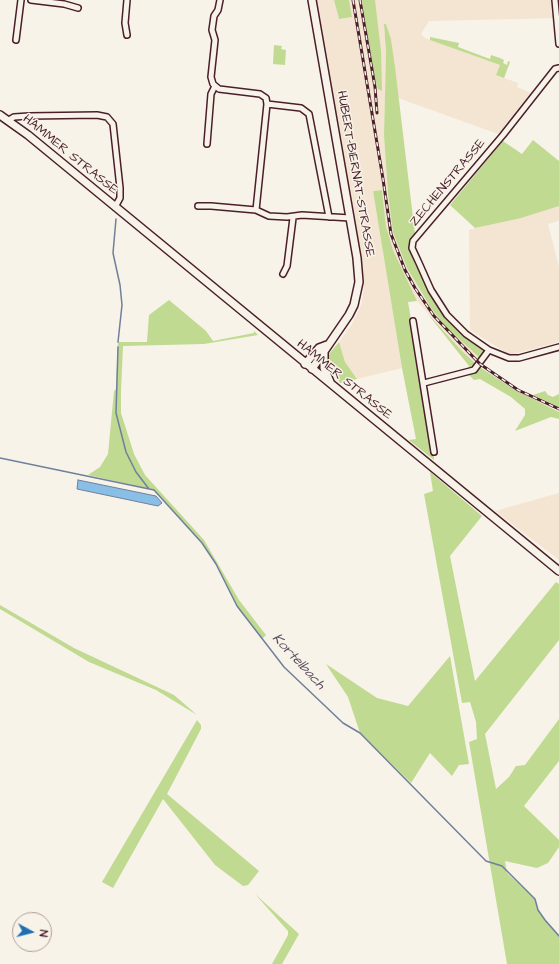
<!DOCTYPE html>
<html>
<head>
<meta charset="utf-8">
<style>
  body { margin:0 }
  #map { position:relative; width:559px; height:964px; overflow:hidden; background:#f7f3e8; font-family:"Architects Daughter",sans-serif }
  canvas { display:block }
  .north { position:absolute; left:12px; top:912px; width:40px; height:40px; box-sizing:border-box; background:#f7f3e8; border:1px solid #b29e9c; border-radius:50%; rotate:97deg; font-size:11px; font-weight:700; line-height:16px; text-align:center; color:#4a1f2b }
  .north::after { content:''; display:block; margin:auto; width:14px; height:18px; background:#1f6fb2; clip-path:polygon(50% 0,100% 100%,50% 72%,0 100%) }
</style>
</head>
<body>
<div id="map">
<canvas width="559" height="964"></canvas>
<div class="north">N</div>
</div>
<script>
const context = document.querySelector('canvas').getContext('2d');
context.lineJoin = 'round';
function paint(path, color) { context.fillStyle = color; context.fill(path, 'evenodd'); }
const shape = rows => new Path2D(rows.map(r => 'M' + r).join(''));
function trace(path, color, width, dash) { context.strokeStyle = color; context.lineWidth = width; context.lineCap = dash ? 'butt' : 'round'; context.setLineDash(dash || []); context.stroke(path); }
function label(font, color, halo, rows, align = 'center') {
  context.font = font + ' "Architects Daughter",sans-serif'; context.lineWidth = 3; context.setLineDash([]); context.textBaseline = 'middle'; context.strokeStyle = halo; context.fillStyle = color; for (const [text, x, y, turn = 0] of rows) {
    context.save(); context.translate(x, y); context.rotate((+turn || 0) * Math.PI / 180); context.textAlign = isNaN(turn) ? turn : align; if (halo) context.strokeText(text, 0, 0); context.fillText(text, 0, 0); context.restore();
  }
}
const built = shape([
  [315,0,334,0,339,19,352,17,349,0,555,0,557,18,429,21,421,34,425,38,500,65,496,75,518,83,517,87,531,93,501,135,398,98,391,39,386,24,384,24,386,52,384,135,388,194,393,232,407,268,421,293,446,327,481,359,476,364,463,352,417,301,393,250,386,226,382,190,373,191,402,368,357,379,345,362,339,342,352,324,362,303,364,285,362,267],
  [559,205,559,221,548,224,559,267,559,342,510,355,470,330,469,230],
  [559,493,559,560,495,511]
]);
const green = shape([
  [334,0,349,0,352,17,339,19],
  [362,0,375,0,381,51,382,91,378,89,374,76],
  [384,24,386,24,391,39,395,67,415,234,412,248,431,290,447,315,489,350,482,360,446,327,431,308,407,268,393,232,388,194,384,135,386,52],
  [430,37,459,43,458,47,490,59,491,55,500,58,504,60,503,63,507,65,508,61,510,62,504,78,496,75,500,65,430,40],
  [274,45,282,46,281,49,286,50,285,65,273,64],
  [533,140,559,161,559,206,521,218,475,228,450,205,503,141,522,154],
  [382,190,386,226,393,250,417,301,408,302,434,452,434,460,410,441,409,440,416,439,402,368,373,191],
  [169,300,206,331,213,341,254,333,254,331,258,335,204,344,123,346,121,390,121,413,134,454,145,475,204,540,239,600,266,635,262,639,237,606,216,564,202,543,154,490,88,475,100,467,108,454,114,391,116,389,118,342,147,342,149,315],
  [427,313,463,352,478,366,515,390,559,412,559,419,551,417,515,431,525,415,525,409,511,397,480,379,474,380,467,373,469,366],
  [339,342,345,362,357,379,340,383,330,368,328,362,329,354],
  [545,391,548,395,553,397,559,394,559,407,533,395],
  [430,472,482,516,450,556,475,681,556,582,559,584,559,640,485,734,496,789,509,777,516,766,525,765,559,719,559,761,524,806,559,840,559,847,548,863,537,868,505,861,507,873,535,899,538,910,545,920,559,936,559,964,507,964,469,742,477,739,476,722,470,702,462,703,424,494,433,491],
  [0,605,74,648,174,695,197,715,156,690,89,662,0,609],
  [450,656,469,764,459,765,452,776,430,753,411,783,360,733,348,697,326,664,377,698,408,706],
  [197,720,201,725,201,729,167,794,259,871,248,885,243,886,215,865,163,799,113,888,102,882],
  [255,894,299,934,282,964,272,964,288,935,288,931]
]);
const water = shape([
  [78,480,156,496,162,503,158,506,77,489,78,480]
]);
const stream = shape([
  [116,219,113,253,120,285,122,305,118,342],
  [118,347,116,413,126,452,136,472,149,489],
  [0,458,154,490,202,543,216,564,237,606,284,667,343,723,360,733,486,861,502,866,535,899,538,910,545,920,559,936]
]);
const street = shape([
  [31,0,64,4,78,8],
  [220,0,218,10,214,16,212,30,215,40,211,77,213,84,219,89,260,94,266,98,267,104,256,210,269,216,287,217,302,215,350,218],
  [555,0,559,44],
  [127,35,125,23,127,0],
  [16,40,21,0],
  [267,104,301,108,309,114,329,217],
  [9,120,14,117,29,116,97,115,107,117,113,124,120,188,120,198,115,207],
  [207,144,211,94,215,86],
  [198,206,211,206,256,210],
  [283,274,287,266,293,218],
  [413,321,434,452],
  [489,350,509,358,519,358,559,347],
  [424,383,474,370,489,350,466,334,447,315,431,290,419,263,412,248,413,241,503,135,555,69,559,68]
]);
const secondary = shape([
  [0,115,28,135,559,571],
  [324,353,324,368,330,382],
  [305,364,319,348,327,345],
  [312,369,349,315,354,305,359,282,357,258,312,0]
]);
const rail = shape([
  [353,0,383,179,391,234,405,270,415,288,434,316,480,364,518,390,559,409],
  [360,0,375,87,377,113]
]);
const streetNames = [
  ["HAMMER STRASSE",70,155,39],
  ["HUBERT-BIERNAT-STRASSE",355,174,80],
  ["ZECHENSTRASSE",448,183,-50],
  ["HAMMER STRASSE",344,380,39]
];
const waterNames = [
  ["Kortelbach",298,662,47]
];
paint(built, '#f3e5d1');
paint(green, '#c0da91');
paint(water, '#89bfe6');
trace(water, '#707f9b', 1);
trace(stream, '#707f9b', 1.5);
trace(street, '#4a1f2b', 8);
trace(secondary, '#4a1f2b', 10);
trace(street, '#f7f3e8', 5);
trace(secondary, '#f7f3e8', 7);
trace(rail, '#4a1f2b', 3);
trace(rail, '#f7f3e8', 1.5, [4.5]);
label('13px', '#4a1f2b', '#f7f3e8', streetNames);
label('italic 14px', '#5d4f63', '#f7f3e8', waterNames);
</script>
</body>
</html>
